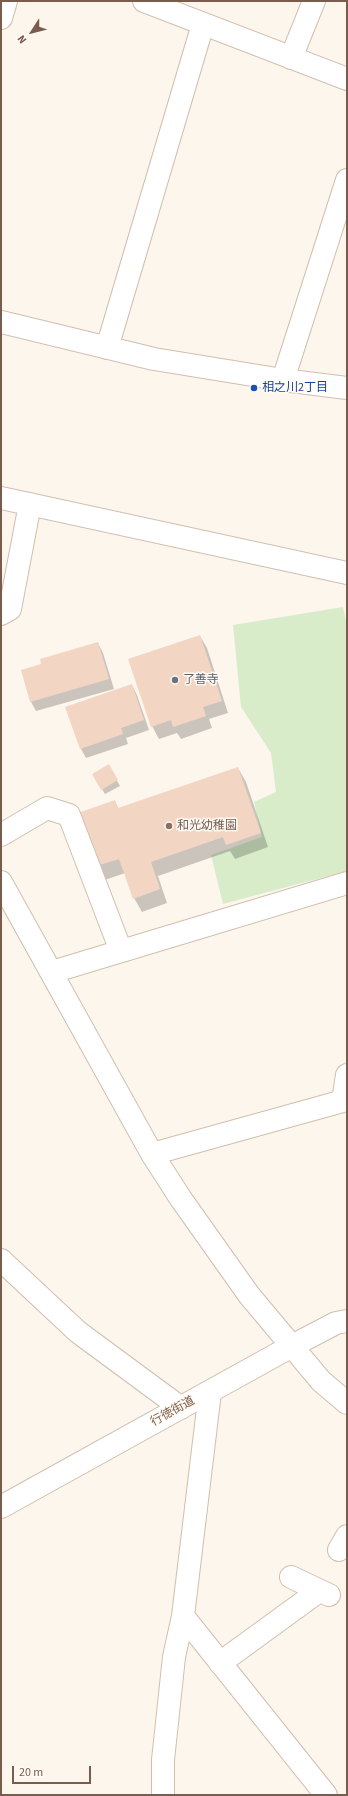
<!DOCTYPE html>
<html>
<head>
<meta charset="utf-8">
<style>
  body { margin:0 }
  #map { position:relative; width:348px; height:1796px; overflow:hidden; background:#fdf6ec; font-family:"Source Sans 3",sans-serif }
  canvas { display:block }
  .frame { position:absolute; inset:0; border:2px solid #7a5c4d; pointer-events:none }
  .north { position:absolute; left:12px; top:12px; width:40px; height:40px; -webkit-text-stroke:3px #fffaf3; paint-order:stroke; rotate:234deg; font-size:11px; font-weight:700; line-height:16px; text-align:center; color:#7a5c4d }
  .north::after { content:''; display:block; margin:auto; width:14px; height:18px; background:#7a5c4d; clip-path:polygon(50% 0,100% 100%,50% 72%,0 100%) }
  .scale { position:absolute; left:12px; top:1766px; width:79px; height:18px; box-sizing:border-box; border:2px solid #7a5c4d; border-top:0; padding-left:5px; font-size:12px; line-height:14px; white-space:nowrap; color:#7a5c4d; -webkit-text-stroke:3px #fffaf3; paint-order:stroke }
</style>
</head>
<body>
<div id="map">
<canvas width="348" height="1796"></canvas>
<div class="frame"></div>
<div class="north">N</div>
<div class="scale">20 m</div>
</div>
<script>
const context = document.querySelector('canvas').getContext('2d');
context.lineJoin = 'round';
function paint(path, color) { context.fillStyle = color; context.fill(path, 'evenodd'); }
const shape = rows => new Path2D(rows.map(r => 'M' + r).join(''));
function trace(path, color, width, dash) { context.strokeStyle = color; context.lineWidth = width; context.lineCap = dash ? 'butt' : 'round'; context.setLineDash(dash || []); context.stroke(path); }
function label(font, color, halo, rows, align = 'center') {
  context.font = font + ' "Source Sans 3","Noto Sans JP",sans-serif'; context.lineWidth = 3; context.setLineDash([]); context.textBaseline = 'middle'; context.strokeStyle = halo; context.fillStyle = color; for (const [text, x, y, turn = 0] of rows) {
    context.save(); context.translate(x, y); context.rotate((+turn || 0) * Math.PI / 180); context.textAlign = isNaN(turn) ? turn : align; if (halo) context.strokeText(text, 0, 0); context.fillText(text, 0, 0); context.restore();
  }
}
const green = shape([
  [343,607,347,625,347,871,223,904,211,855,262,837,254,802,276,792,271,753,241,707,233,625]
]);
const shadow = shape([
  [200,636,207,648,228,713,209,719,212,728,181,739,177,733,159,739,152,726],
  [98,643,103,653,114,689,36,711,31,702,43,665],
  [132,685,137,695,149,730,126,738,128,744,86,758,81,749],
  [109,766,120,786,105,794,93,774],
  [238,768,246,782,268,847,235,859,230,851,158,876,167,903,142,912,134,898,125,873,105,880,97,866,115,802,119,809]
]);
const building = shape([
  [200,635,222,701,203,707,206,716,173,727,171,720,151,727,128,659],
  [98,642,109,679,30,702,21,670,41,664,40,659],
  [132,684,144,720,121,728,123,734,80,749,65,707],
  [109,764,118,780,101,790,92,774],
  [238,767,261,833,226,845,223,837,151,862,160,889,133,899,119,859,96,866,78,813,115,800,118,808]
]);
const minor = shape([
  [144,1,347,79],
  [1,18,6,1],
  [291,58,314,1],
  [1,322,154,359,283,380,347,388],
  [107,348,203,24],
  [283,380,347,180],
  [1,498,347,573],
  [1,614,10,609,30,504],
  [1,835,47,808,69,815,121,951],
  [1,882,152,1154,181,1199,249,1295,321,1381,347,1403],
  [52,972,347,883],
  [152,1154,343,1101,347,1075],
  [1,1260,78,1332,181,1408],
  [1,1507,292,1346,336,1323,347,1321],
  [339,1550,347,1536],
  [291,1577,329,1595],
  [183,1616,326,1795],
  [220,1663,319,1591],
  [163,1795,163,1760,174,1657,183,1616,210,1392]
]);
const markers = [
  [254,388,4,"#1a4fb4"],
  [175,680,4,"#6b7280"],
  [169,826,4,"#8d6e63"]
];
const transitNames = [
  ["相之川2丁目",262,388]
];
const worshipNames = [
  ["了善寺",183,680]
];
const educationNames = [
  ["和光幼稚園",177,826]
];
const streetNames = [
  ["行徳街道",173,1412,-29]
];
paint(green, '#d8ecc9');
paint(shadow, '#0003');
paint(building, '#f3d5c3');
trace(minor, '#d1beb0', 24);
trace(minor, '#fff', 22);
for (const [x, y, r, color] of markers) { const dot = new Path2D(); dot.arc(x, y, r, 0, 2 * Math.PI); context.fillStyle = color; context.fill(dot); trace(dot, '#fffaf3', 1.5); }
label('12px', '#164399', '#fffaf3', transitNames, 'left');
label('12px', '#5b616d', '#fffaf3', worshipNames, 'left');
label('12px', '#785e54', '#fffaf3', educationNames, 'left');
label('12px', '#7a5c4d', '#fffaf3', streetNames);
</script>
</body>
</html>
